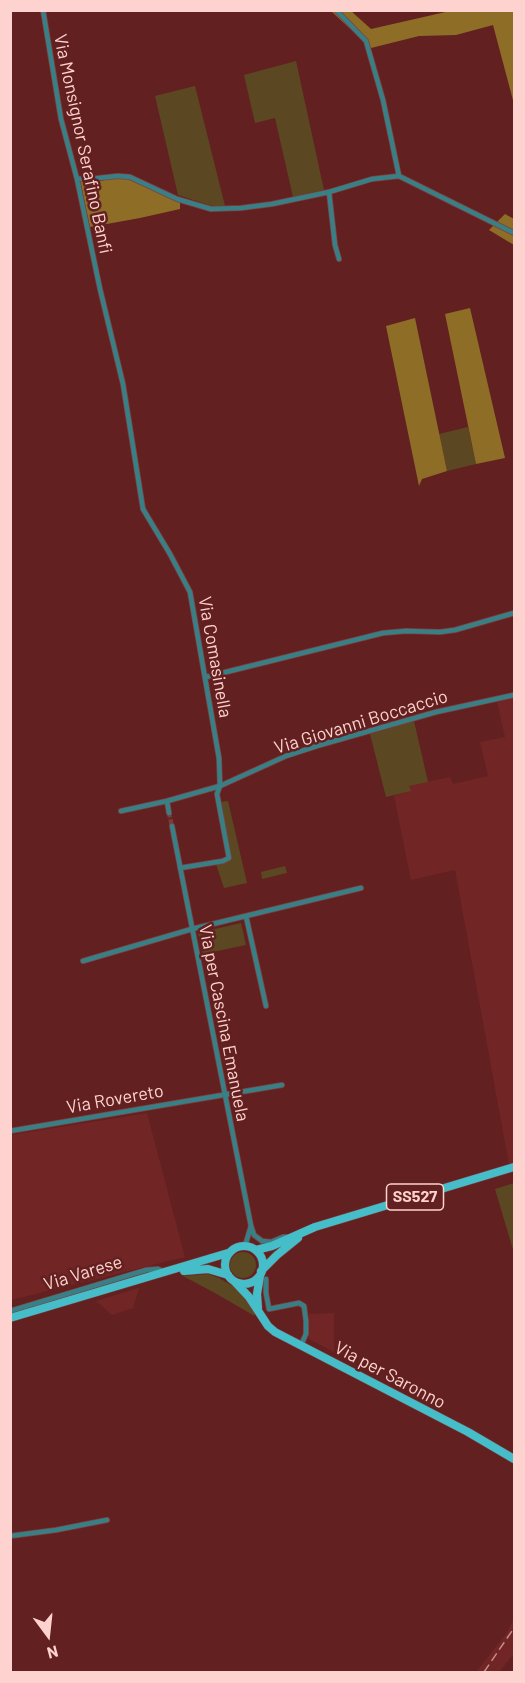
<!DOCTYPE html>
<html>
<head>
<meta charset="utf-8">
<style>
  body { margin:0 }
  #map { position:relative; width:525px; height:1683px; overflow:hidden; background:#632020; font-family:Barlow,sans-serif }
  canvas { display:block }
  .frame { position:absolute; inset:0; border:12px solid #fed3cf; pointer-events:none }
  .north { position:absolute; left:18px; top:1605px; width:60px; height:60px; -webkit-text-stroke:4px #632020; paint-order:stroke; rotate:165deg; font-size:16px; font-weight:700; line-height:24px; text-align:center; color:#fed3cf }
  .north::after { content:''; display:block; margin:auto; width:21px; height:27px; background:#fed3cf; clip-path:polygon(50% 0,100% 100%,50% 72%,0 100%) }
</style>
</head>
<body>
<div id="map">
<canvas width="525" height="1683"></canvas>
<div class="frame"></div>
<div class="north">N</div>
</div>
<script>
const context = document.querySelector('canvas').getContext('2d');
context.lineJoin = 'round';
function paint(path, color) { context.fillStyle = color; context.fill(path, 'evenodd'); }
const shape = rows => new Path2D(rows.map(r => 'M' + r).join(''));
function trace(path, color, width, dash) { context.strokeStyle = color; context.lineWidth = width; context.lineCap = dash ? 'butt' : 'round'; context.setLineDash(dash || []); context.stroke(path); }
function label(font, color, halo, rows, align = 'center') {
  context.font = font + ' Barlow,sans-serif'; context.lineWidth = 5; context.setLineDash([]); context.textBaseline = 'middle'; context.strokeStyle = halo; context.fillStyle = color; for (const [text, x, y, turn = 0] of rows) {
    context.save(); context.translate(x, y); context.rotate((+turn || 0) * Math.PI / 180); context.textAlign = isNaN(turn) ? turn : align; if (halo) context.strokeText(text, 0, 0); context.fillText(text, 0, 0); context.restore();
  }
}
const built = shape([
  [514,698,514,1163,509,1164,455,870,411,880,394,796,410,791,409,786,450,777,453,784,488,776,480,742,505,737,497,702],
  [147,1113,185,1257,11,1300,11,1135],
  [139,1288,133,1308,112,1315,96,1301],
  [334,1313,334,1352,309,1339,309,1314],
  [514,1617,514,1653,513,1655,499,1672,476,1672,507,1633]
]);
const green = shape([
  [296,61,324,190,293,197,275,118,255,123,244,75],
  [195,86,225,206,212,206,178,195,155,96],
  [468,427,476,464,447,471,439,434],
  [414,721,428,782,409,786,411,791,386,797,370,734],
  [228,801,247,883,224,888,216,864,230,861,220,802],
  [285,866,287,873,262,879,261,872],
  [241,923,246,945,203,954,198,933],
  [514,1183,514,1253,495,1189],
  '230 1265a13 13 0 1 1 26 0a13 13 0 1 1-26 0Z',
  [208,1274,219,1278,238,1289,251,1303,255,1315,253,1315,215,1293,183,1276]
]);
const forest = shape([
  [331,11,351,11,371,29,450,11,514,11,514,104,493,25,456,35,419,36,371,48],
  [115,178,128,179,180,202,180,209,140,218,90,227,80,180,99,181],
  [505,214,514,219,514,245,489,230],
  [470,308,505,458,476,464,445,314],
  [415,318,447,471,422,479,419,486,386,326]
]);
const minorTunnel = shape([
  [169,813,172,826]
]);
const minor = shape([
  [43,10,61,119,77,179,100,289,123,384,143,509,170,554,190,592,219,758,220,786,217,794,229,858,223,861,180,868],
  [336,10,366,41,383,100,399,176],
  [399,176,514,233],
  [77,179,99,178,118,176,130,177,177,199,211,209,241,208,272,204,329,192,372,179,399,176],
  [329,192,335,245,339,259],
  [206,677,383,633,406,631,440,632,455,630,514,613],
  [167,801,169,813],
  [121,811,167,801,220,786,286,756,320,745,436,712,514,695],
  [172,826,251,1226,254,1235,262,1241,271,1242,283,1237,287,1237],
  [246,916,266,1006],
  [83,961,192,929,361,888],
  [10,1131,282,1085],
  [245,1246,251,1226],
  [266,1279,266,1293,269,1309,299,1303,304,1306,306,1321,306,1334,301,1345],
  [10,1311,146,1270,158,1269,165,1272],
  [10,1536,56,1530,107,1520]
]);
const primary = shape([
  '225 1265a19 19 0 1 1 38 0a19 19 0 1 1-38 0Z',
  [256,1250,272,1246,315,1227,514,1167],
  [184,1271,208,1269,228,1275],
  [261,1271,277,1255,298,1238],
  [235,1282,249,1297,268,1326,275,1332,468,1432,514,1459],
  [258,1308,257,1294,260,1276],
  [10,1318,228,1253]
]);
const rail = shape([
  [484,1672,514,1628]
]);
const shields = [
  [415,1197,57]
];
const shieldNames = [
  ["SS527",415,1197]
];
const streetNames = [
  ["Via Monsignor Serafino Banfi",83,144,78],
  ["Via Comasinella",215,657,80],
  ["Via Giovanni Boccaccio",361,722,-17],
  ["Via per Cascina Emanuela",224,1023,79],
  ["Via Rovereto",115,1099,-10],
  ["Via Varese",83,1273,-17],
  ["Via per Saronno",390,1375,28]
];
paint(built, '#712625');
paint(green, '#5b4822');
paint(forest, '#8e6e27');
trace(minorTunnel, '#7a3b3a', 4.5, [4.5, 2]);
trace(minor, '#7f4040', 6);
trace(primary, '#7f4040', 9);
trace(minor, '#397f86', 4.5);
trace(primary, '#45bec9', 8);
trace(rail, '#c28e8b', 1.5, [9, 4.5]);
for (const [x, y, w] of shields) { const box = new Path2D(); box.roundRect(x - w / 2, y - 13, w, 26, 4.5); context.fillStyle = '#632020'; context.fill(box); trace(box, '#fed3cf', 1.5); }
label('bold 16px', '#fed3cf', null, shieldNames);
label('18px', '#fed3cf', '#632020', streetNames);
</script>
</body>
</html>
